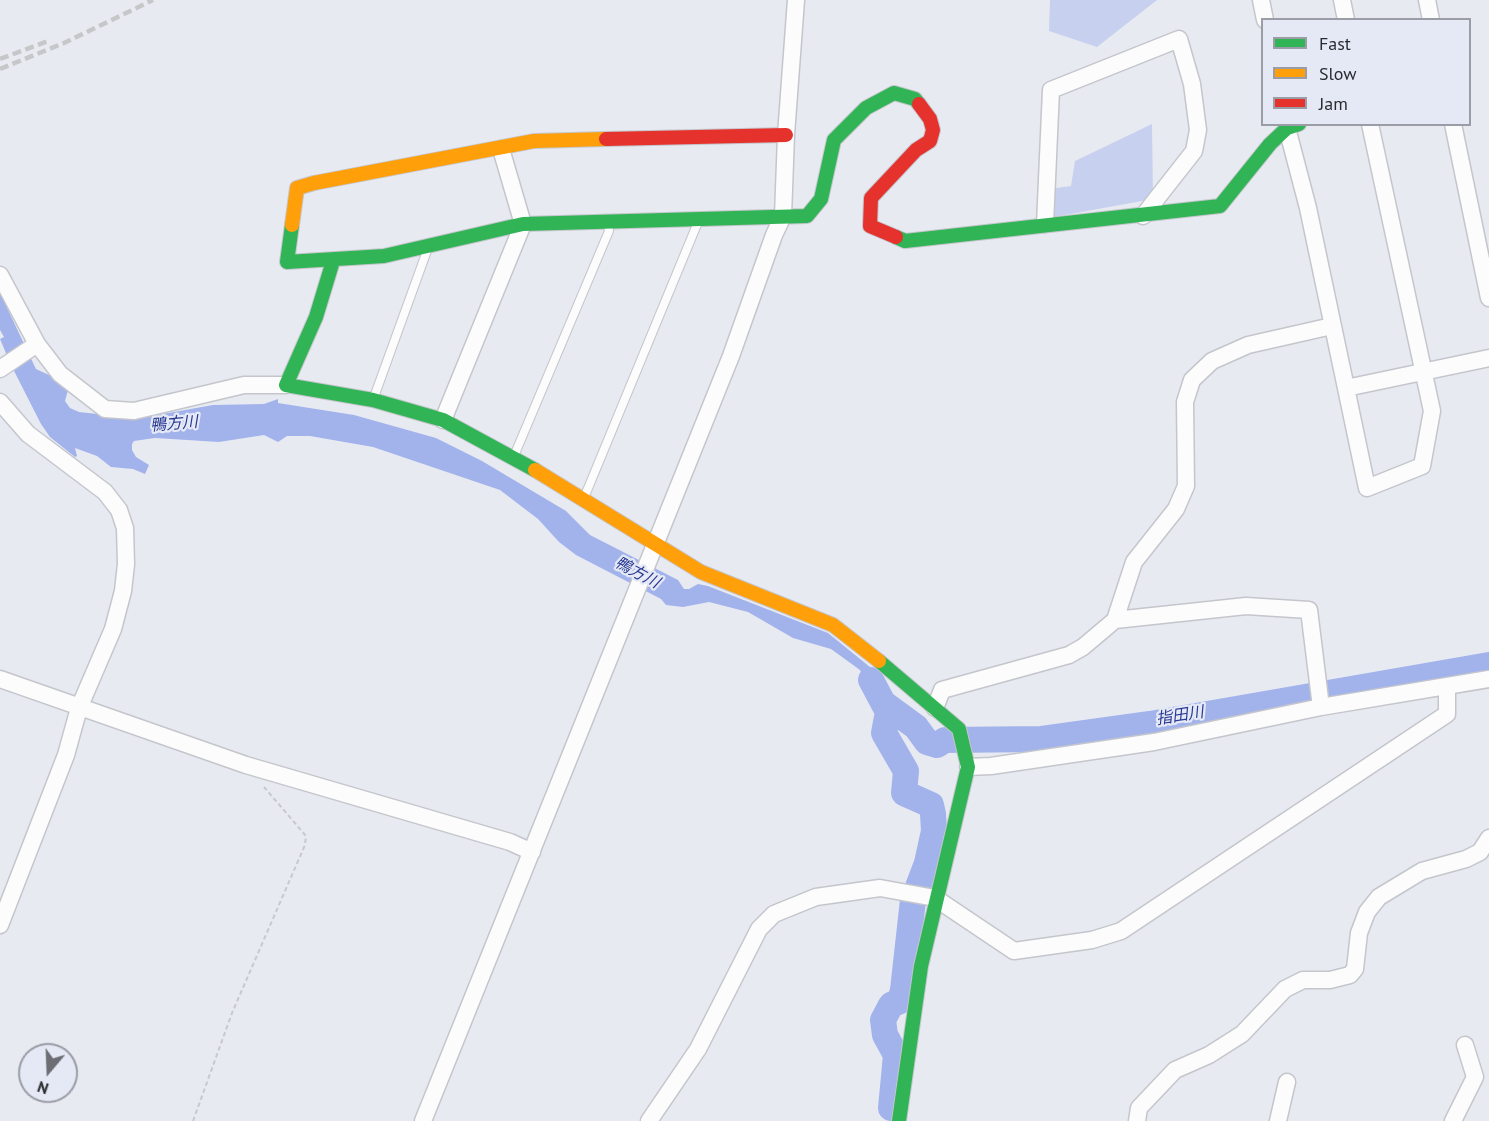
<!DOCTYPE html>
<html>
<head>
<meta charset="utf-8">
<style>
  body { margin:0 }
  #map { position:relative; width:1489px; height:1121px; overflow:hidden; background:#e8eaf1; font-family:"PT Sans",sans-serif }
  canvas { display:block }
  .legend { position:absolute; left:1261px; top:18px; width:210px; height:108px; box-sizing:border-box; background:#e4e9f5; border:2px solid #9a9da6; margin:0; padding:8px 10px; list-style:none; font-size:18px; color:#2a2b30 }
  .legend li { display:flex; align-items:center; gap:12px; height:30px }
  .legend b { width:30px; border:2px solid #9a9da6 }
  .north { position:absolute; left:18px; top:1043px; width:60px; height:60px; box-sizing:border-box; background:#e4e9f5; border:2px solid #9a9da6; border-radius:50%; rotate:199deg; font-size:16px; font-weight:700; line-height:24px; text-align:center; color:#2a2b30 }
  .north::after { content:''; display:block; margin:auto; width:21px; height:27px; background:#6c6e74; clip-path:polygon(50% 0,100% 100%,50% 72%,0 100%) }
</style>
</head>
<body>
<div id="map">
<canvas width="1489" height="1121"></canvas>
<ul class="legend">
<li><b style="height:8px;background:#30b455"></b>Fast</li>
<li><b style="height:8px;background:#ff9f0a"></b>Slow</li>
<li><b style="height:8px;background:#e5322d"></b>Jam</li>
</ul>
<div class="north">N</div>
</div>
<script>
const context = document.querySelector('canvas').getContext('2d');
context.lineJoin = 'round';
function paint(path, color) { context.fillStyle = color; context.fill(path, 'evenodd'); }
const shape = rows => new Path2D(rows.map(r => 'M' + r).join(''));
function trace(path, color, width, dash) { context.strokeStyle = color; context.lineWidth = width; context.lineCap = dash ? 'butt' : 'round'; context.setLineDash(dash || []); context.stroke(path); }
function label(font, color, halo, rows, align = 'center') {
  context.font = font + ' "PT Sans","Noto Sans JP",sans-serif'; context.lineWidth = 4.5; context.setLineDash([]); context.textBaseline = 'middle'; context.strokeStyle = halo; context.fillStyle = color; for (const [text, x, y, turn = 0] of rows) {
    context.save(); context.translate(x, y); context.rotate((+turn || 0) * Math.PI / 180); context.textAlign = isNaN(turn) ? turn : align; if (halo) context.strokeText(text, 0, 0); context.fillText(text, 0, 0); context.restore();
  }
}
const green = shape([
  [1050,0,1157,0,1097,47,1049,31],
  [1152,124,1153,199,1054,217,1049,189,1071,186,1075,161]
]);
const water = shape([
  [0,293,36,369,49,375,68,390,65,401,70,408,79,412,125,417,157,415,213,405,264,404,278,399,278,403,354,415,436,438,482,461,566,511,590,535,678,580,684,589,689,589,698,584,708,586,828,633,870,667,893,706,883,713,878,700,868,688,860,670,831,649,793,638,748,612,709,602,683,607,666,605,661,599,576,555,559,542,538,519,500,490,373,447,310,436,287,436,278,442,264,435,219,442,155,438,134,441,132,444,132,450,136,457,149,465,145,474,133,469,111,467,97,456,75,448,77,456,75,457,50,437,41,424,11,365,0,339,4,337,0,330]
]);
const river = shape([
  [871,680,888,712,884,733,906,771,904,793,931,805,933,814,934,831,927,863,913,900,903,990,900,1001,891,1005,883,1020,885,1035,896,1055,891,1108],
  [886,705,916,727,927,742,937,745,945,740,1042,739,1150,724,1489,665]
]);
const path = shape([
  [193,1121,232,1013,305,845,306,836,264,787]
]);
const lane = shape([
  [373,400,428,248],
  [514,456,609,231,608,224],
  [584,498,698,222]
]);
const street = shape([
  [1261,0,1265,20],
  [1342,0,1346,20],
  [1427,0,1431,20],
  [1453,124,1489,298],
  [1287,128,1308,208,1346,388,1489,358],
  [1045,224,1051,90,1179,39,1192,84,1198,130,1194,151,1143,216],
  [0,275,37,344,60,374,105,409,134,411,244,385,286,385],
  [0,369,37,344],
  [1346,388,1367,488,1422,466,1432,411,1370,124],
  [0,402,28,434,105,492,119,510,125,528,126,564,123,591,113,629,79,708,66,755,0,925],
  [443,420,523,224,501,149],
  [1115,620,1134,562,1176,509,1186,486,1185,402,1192,380,1212,361,1248,345,1332,326],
  [0,679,246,765,510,842,532,852],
  [935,708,942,690,1069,655,1083,647,1115,620,1246,606,1309,610,1321,707],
  [968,767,991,766,1154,742,1321,707,1489,679],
  [423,1121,731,356,774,235,783,216,786,135,796,0],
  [649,1121,698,1049,759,929,774,914,816,897,880,888,935,898,1014,951,1092,940,1121,931,1447,714,1447,686],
  [1137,1121,1139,1108,1175,1070,1209,1055,1242,1034,1285,989,1303,980,1330,980,1350,975,1355,969,1359,933,1367,912,1379,897,1422,871,1466,859,1480,852,1489,838],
  [1278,1121,1287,1082],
  [1453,1121,1475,1077,1465,1045]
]);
const fast = shape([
  [292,225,287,262,384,256,523,224,807,216,821,199,834,140,866,108,894,93,915,99,919,104],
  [896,237,905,241,1220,206,1270,144,1287,128,1299,124],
  [333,261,316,317,286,385,373,400,443,420,535,470],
  [879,661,959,729,968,767,921,966,899,1121]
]);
const slow = shape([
  [292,225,297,188,314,183,534,141,606,139],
  [535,470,701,572,833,625,879,661]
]);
const jam = shape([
  [606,139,786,135],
  [896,237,870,226,871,198,916,150,930,141,933,130,930,119,919,104]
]);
const rail = shape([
  [0,59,48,41],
  [0,69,64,43,153,0]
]);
const waterNames = [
  ["鴨方川",174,424,-5],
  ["鴨方川",637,573,28],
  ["指田川",1180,716,-9]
];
paint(green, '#c7d1ef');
paint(water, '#a2b3ec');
trace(river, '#a2b3ec', 26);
trace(lane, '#c4c6cc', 10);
trace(street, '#c4c6cc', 19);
trace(fast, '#c4c6cc', 16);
trace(slow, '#c4c6cc', 16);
trace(jam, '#c4c6cc', 16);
trace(path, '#c7c9cb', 2, [4.5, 3]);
trace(lane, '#fcfcfd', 8);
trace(street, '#fcfcfd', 16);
trace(fast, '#30b455', 14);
trace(slow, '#ff9f0a', 14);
trace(jam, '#e5322d', 14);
trace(rail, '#c6c7c9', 4.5, [9, 4.5]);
label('italic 16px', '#293993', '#e4e9f5', waterNames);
</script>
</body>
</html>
